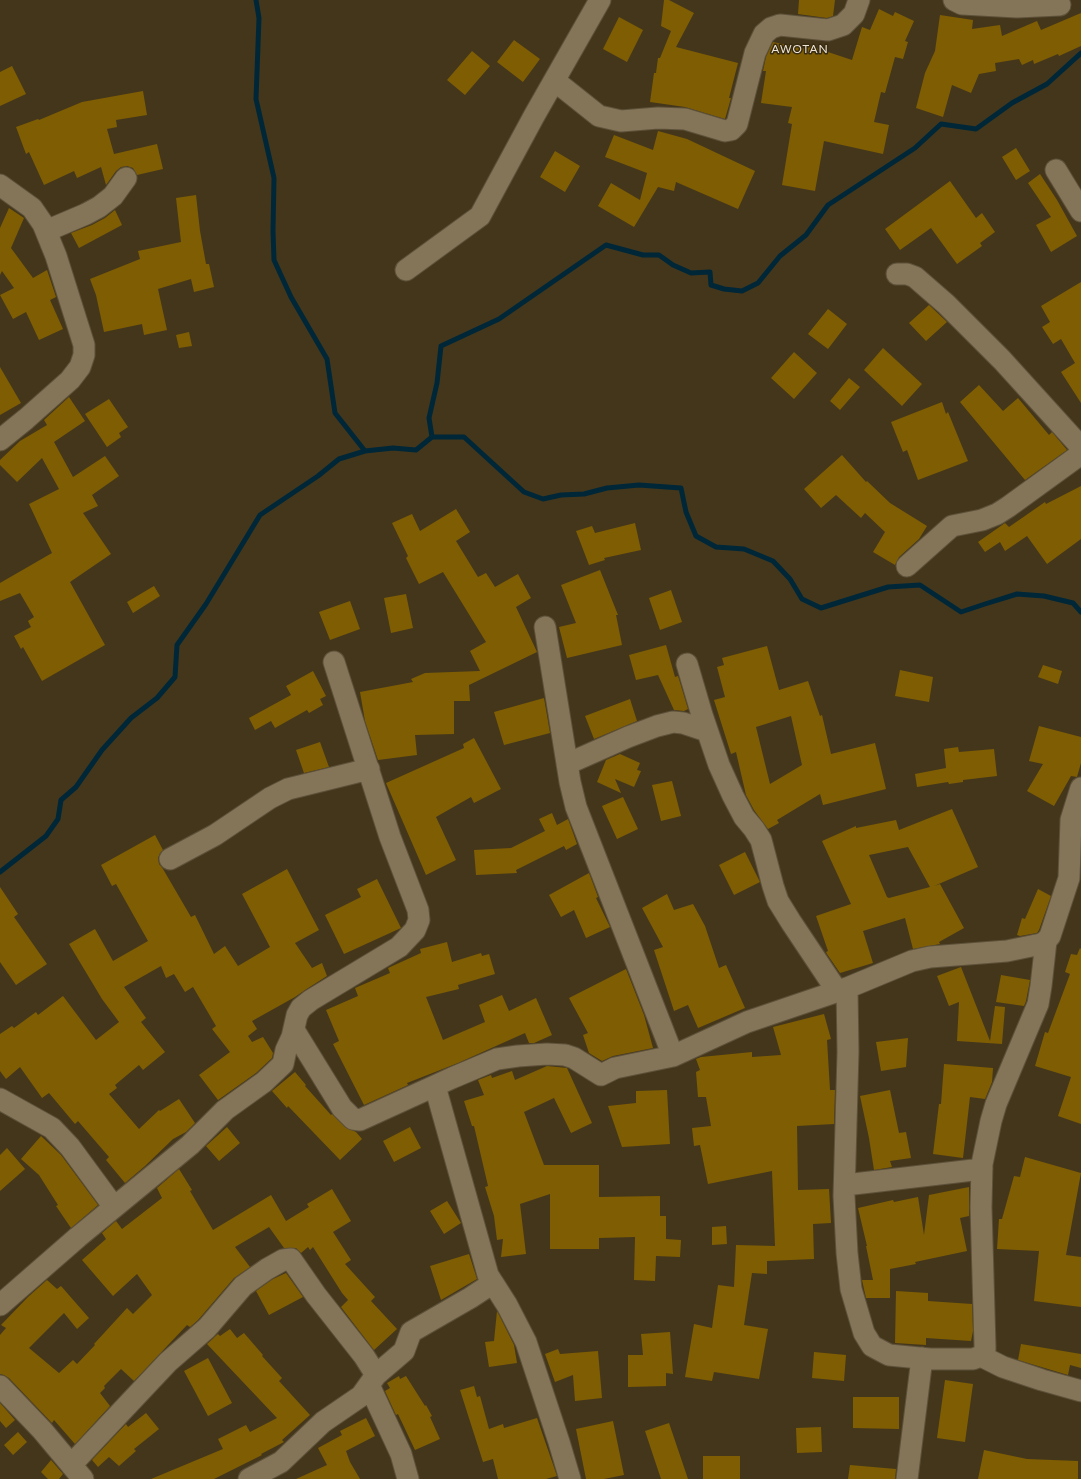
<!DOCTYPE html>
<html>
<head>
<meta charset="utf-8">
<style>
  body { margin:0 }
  canvas { display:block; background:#43361b }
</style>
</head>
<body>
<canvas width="1081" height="1479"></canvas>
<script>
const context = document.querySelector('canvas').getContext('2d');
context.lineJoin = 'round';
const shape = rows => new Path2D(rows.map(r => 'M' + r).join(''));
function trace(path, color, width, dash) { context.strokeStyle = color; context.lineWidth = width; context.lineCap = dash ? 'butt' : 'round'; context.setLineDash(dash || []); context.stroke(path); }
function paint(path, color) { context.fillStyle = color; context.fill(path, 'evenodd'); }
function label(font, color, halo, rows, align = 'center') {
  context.font = font + ' Figtree,sans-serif'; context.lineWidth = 3; context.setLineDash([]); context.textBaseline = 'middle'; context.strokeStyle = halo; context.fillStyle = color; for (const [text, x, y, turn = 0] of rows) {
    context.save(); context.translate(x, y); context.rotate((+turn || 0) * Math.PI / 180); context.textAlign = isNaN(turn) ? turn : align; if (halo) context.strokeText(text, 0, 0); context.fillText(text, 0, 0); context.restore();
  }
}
const stream = shape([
  [256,0,259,18,256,99,274,178,273,231,274,260,291,297,327,359,335,413,365,451],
  [432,437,464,437,524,492,543,499,561,495,584,494,607,488,639,485,681,488,686,512,696,536,716,547,744,549,773,561,790,579,802,599,821,608,888,587,920,585,961,612,985,604,1017,594,1044,596,1073,603,1081,612],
  [0,872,46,836,58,819,61,800,76,787,102,750,131,718,157,698,175,677,177,645,206,604,260,515,318,476,339,459,365,451,393,448,416,450,432,437,429,418,437,383,441,346,499,319,606,245,643,255,659,255,673,265,691,273,710,272,711,285,724,289,742,291,758,283,780,256,806,235,828,205,915,148,941,124,976,129,1012,103,1047,84,1081,53]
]);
const building = shape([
  [664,0,669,0,694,13,676,47,738,63,729,98,731,98,725,119,685,107,650,102,654,73,656,73,658,58,660,58,671,31,661,26],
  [799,0,835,0,833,16,827,18,798,14],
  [879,9,893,16,895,12,914,21,905,41,908,42,903,59,895,57,885,93,881,92,874,122,889,125,883,154,824,141,815,191,782,185,792,124,788,123,792,107,761,103,766,71,763,71,766,57,773,42,806,49,807,45,852,60,862,27,870,30],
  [1081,13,1081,46,1059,56,1058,54,1034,64,1033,60,1022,65,1019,59,995,63,996,71,979,74,971,93,952,85,943,117,916,108,925,73,935,51,940,15,973,20,972,29,1000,25,1002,36,1037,21,1041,30],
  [619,17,643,30,627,62,603,49],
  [514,40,540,59,523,82,497,62],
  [472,51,490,66,465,95,447,80],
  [12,66,26,94,0,106,0,72],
  [143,91,147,115,116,120,117,127,107,129,114,154,157,144,163,169,137,175,133,168,127,166,121,167,116,171,106,185,101,167,77,178,74,171,44,185,29,152,26,154,16,127,38,119,39,120,82,102],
  [658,131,687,139,755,171,738,209,676,182,674,191,658,187,634,227,598,206,611,183,640,200,647,173,605,157,614,135,653,150],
  [1016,148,1030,171,1016,180,1002,157],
  [555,151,580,166,565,192,540,177],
  [1040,174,1057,200,1077,236,1051,252,1036,225,1051,217,1028,183],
  [950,181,976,218,982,213,995,232,980,243,982,246,957,264,931,228,900,250,885,229],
  [196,195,200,231,206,264,209,264,214,287,194,292,191,279,158,289,167,330,144,335,142,324,104,332,96,295,90,279,140,259,138,251,181,242,176,198],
  [9,208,24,218,11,248,33,278,47,270,56,297,50,300,63,329,39,340,26,312,13,319,0,295,14,288,2,271,0,275,0,228],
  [115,210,122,225,79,248,71,233,92,225,105,218],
  [1081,282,1081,403,1061,372,1075,363,1061,339,1053,344,1042,327,1050,322,1041,306],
  [929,305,947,322,926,341,909,323],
  [828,309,847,324,828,349,808,334],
  [189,332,192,346,179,348,176,335],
  [883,348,922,384,902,406,864,370],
  [794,352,817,373,794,399,771,378],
  [0,367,21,403,0,415],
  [849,378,860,387,840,410,830,401],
  [979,385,1003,411,1018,398,1049,435,1052,432,1067,450,1025,480,960,402],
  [69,397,85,421,54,442,73,477,105,456,119,476,92,495,98,506,83,513,111,554,70,582,105,645,42,681,23,647,21,649,14,636,31,627,28,621,34,617,20,593,0,601,0,583,52,553,29,504,59,489,42,458,17,482,0,465,0,460,20,441,47,425,44,420],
  [109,399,128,427,119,433,121,437,107,447,85,414],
  [942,402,946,414,948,412,968,461,918,480,907,450,903,452,891,422],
  [842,455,866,482,867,481,890,503,927,526,919,539,899,557,895,565,873,552,885,532,865,513,861,518,836,495,821,508,804,489],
  [1081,486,1081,539,1047,564,1027,536,1005,551,1000,542,985,552,978,542,1005,523,1009,527,1045,502,1046,504],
  [456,509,470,532,456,541,478,577,486,573,495,587,518,574,531,598,516,607,537,652,469,685,470,701,454,701,454,734,415,735,417,755,378,760,365,721,360,692,413,682,411,679,425,673,480,671,470,651,486,642,443,572,419,584,406,558,408,556,392,523,412,514,420,531],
  [635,523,641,550,604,558,605,560,589,565,576,531,592,526,595,533],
  [600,570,618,615,616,615,622,645,567,658,559,627,576,623,561,585],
  [154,586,160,596,133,613,127,602],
  [671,590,682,622,660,630,649,598],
  [406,594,413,628,391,633,384,598],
  [350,601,360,629,330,640,319,612],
  [666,645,675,677,678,676,688,709,684,711,674,710,658,675,636,680,629,655],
  [767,646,779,690,808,681,820,716,822,715,831,754,875,743,886,789,823,805,820,794,777,820,779,823,768,829,754,810,746,795,736,752,731,754,714,700,725,697,717,667,724,665,722,658],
  [791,716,802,765,770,784,756,727],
  [1043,665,1062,671,1058,684,1038,677],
  [900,670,933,677,929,702,895,696],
  [313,671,326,696,320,699,323,705,309,713,307,710,275,728,271,721,255,730,249,718,291,695,286,686],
  [544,698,550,733,504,745,494,712],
  [630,699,637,721,594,739,585,716],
  [1039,726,1081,737,1081,763,1077,777,1071,776,1054,806,1027,791,1043,764,1029,761],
  [474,738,501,789,474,803,471,797,436,817,456,860,426,875,386,783,464,748,463,744],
  [320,742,329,767,304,773,296,750],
  [958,747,959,752,994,749,997,776,963,780,963,782,949,784,948,782,917,787,915,774,946,768,944,749],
  [620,754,640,763,637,770,641,771,634,787,615,779,621,793,597,782,606,760],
  [672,781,681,816,661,821,652,785],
  [623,797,638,829,617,839,602,806],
  [952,809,978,867,934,886,940,884,964,928,939,942,940,944,913,949,905,918,863,931,873,963,840,973,827,954,826,952,828,951,816,916,851,904,822,841,856,826,856,828,896,820,899,830],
  [908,847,930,887,889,898,887,897,869,855],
  [552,813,557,825,568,819,577,844,566,850,564,846,516,870,517,873,476,875,474,850,511,848,545,831,539,819],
  [155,835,163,850,160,853,158,858,159,864,163,869,191,917,195,915,214,954,225,946,238,966,270,947,242,894,287,869,319,930,295,943,312,968,322,963,327,976,305,990,295,997,252,1021,257,1029,248,1036,252,1042,263,1037,273,1053,272,1058,256,1073,218,1100,199,1075,230,1052,212,1029,216,1026,193,987,185,992,174,974,166,978,161,966,124,987,146,1018,141,1022,165,1052,143,1070,139,1065,115,1085,117,1088,109,1094,139,1129,159,1110,160,1111,179,1099,195,1123,186,1132,173,1139,145,1166,125,1183,106,1160,109,1157,78,1121,75,1124,49,1093,42,1098,20,1067,6,1079,0,1071,0,1034,12,1026,14,1028,36,1012,38,1015,63,996,96,1040,119,1022,102,999,69,944,95,929,113,961,148,941,116,884,112,886,101,865],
  [745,852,760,882,734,895,719,865],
  [589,873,598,897,596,898,610,927,586,938,574,910,561,917,549,895],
  [377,879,401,928,344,954,325,915,361,897,357,889],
  [0,887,18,914,14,917,47,964,16,985,0,962],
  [1038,889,1051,896,1039,930,1037,933,1020,936,1017,935,1022,918,1025,919],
  [667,894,674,910,693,904,705,926,719,968,726,965,745,1008,698,1028,688,1005,674,1011,654,950,663,947,642,908],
  [447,942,452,962,481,953,482,956,489,954,495,974,458,985,459,989,426,997,443,1040,485,1022,479,1005,502,995,509,1011,536,998,552,1035,534,1043,529,1043,525,1033,458,1063,407,1083,408,1085,364,1105,333,1044,339,1041,326,1010,358,996,355,988,390,973,388,968,421,953,420,949],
  [1080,948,1081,949,1081,1124,1058,1116,1071,1077,1035,1066,1045,1032,1048,1033,1070,974,1065,972,1071,954,1077,955],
  [961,967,990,1041,995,1006,1005,1007,1002,1044,957,1041,959,1002,949,1006,937,976],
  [626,969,644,1015,653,1048,613,1056,602,1061,589,1053,583,1035,588,1033,569,998],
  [1001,975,1030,980,1026,1001,1024,1006,996,1002],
  [824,1014,831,1039,827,1040,830,1090,835,1090,834,1124,797,1126,798,1190,829,1189,831,1223,813,1224,814,1259,767,1261,767,1274,752,1273,744,1325,768,1329,759,1379,714,1372,712,1381,685,1377,694,1324,712,1328,718,1285,734,1287,736,1245,775,1246,772,1171,708,1184,700,1145,694,1146,692,1128,711,1126,706,1097,698,1097,696,1072,700,1070,696,1059,701,1057,752,1052,752,1057,781,1055,773,1027],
  [908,1038,906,1067,881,1071,876,1042],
  [944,1064,993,1068,992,1082,985,1099,970,1097,963,1158,933,1154,939,1104,941,1104],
  [547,1066,567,1068,592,1123,571,1133,554,1098,524,1112,544,1165,599,1165,599,1197,660,1196,660,1216,666,1216,666,1239,681,1240,680,1257,656,1256,655,1281,634,1280,635,1237,599,1238,599,1249,550,1249,550,1194,520,1204,526,1254,501,1257,503,1239,497,1240,494,1216,485,1187,488,1186,474,1126,472,1126,464,1101,484,1095,478,1080,491,1075,492,1078,512,1071,515,1080],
  [295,1072,306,1085,305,1086,331,1115,332,1114,345,1127,356,1132,362,1139,340,1160,288,1106,287,1108,272,1091],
  [667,1090,670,1144,622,1147,608,1106,636,1103,636,1091],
  [890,1090,899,1133,906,1132,911,1158,890,1161,892,1167,874,1170,869,1138,860,1096],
  [227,1127,240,1143,219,1161,206,1146],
  [410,1127,421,1148,394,1162,383,1141],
  [41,1136,61,1155,98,1205,71,1228,56,1206,58,1205,39,1175,21,1159],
  [7,1148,25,1169,0,1191,0,1155],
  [1025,1157,1081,1173,1066,1255,1081,1257,1081,1307,1034,1301,1039,1251,997,1249,999,1219,1002,1219,1014,1176,1020,1177],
  [179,1169,192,1190,190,1191,213,1230,271,1195,286,1221,309,1207,307,1204,332,1189,351,1221,333,1232,351,1260,345,1264,375,1297,371,1301,397,1329,374,1350,341,1307,348,1300,342,1293,313,1247,310,1250,308,1247,301,1253,296,1248,284,1248,269,1227,235,1247,250,1267,234,1278,198,1320,190,1327,187,1325,134,1381,121,1369,104,1386,105,1388,100,1393,110,1406,75,1444,54,1420,52,1423,9,1378,4,1375,0,1374,0,1335,6,1328,1,1325,28,1297,47,1280,57,1289,61,1286,89,1318,77,1329,64,1313,29,1348,59,1373,73,1360,77,1364,95,1345,94,1344,127,1308,133,1314,152,1295,137,1274,113,1296,82,1260,106,1239,102,1233,116,1221,122,1229,162,1198,157,1188],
  [969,1187,969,1216,960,1218,967,1251,915,1262,916,1264,890,1269,890,1298,866,1298,862,1280,873,1280,866,1246,867,1246,858,1208,893,1200,894,1202,918,1197,924,1235,929,1195],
  [447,1201,461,1223,444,1234,430,1211],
  [726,1226,727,1244,712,1245,712,1227],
  [469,1254,477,1279,441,1300,430,1266],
  [286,1273,303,1297,269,1315,256,1291,273,1279],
  [896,1291,928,1293,928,1301,972,1304,973,1331,971,1341,926,1338,926,1345,895,1343],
  [497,1311,514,1345,517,1363,489,1367,485,1342,494,1341],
  [230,1329,237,1338,244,1333,263,1355,262,1356,282,1378,279,1381,310,1415,282,1440,284,1442,261,1454,262,1455,214,1479,151,1479,223,1449,218,1439,246,1425,250,1432,277,1418,207,1344,218,1334,220,1336],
  [670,1332,673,1374,666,1373,666,1386,628,1387,628,1355,643,1355,641,1334],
  [1021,1344,1081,1354,1081,1368,1070,1365,1068,1375,1018,1360],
  [558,1349,560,1354,598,1351,602,1398,575,1401,573,1375,555,1382,545,1354],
  [814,1352,846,1355,844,1381,812,1378],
  [208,1358,232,1403,208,1416,184,1371],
  [399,1376,400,1379,406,1376,425,1406,426,1405,432,1416,430,1417,440,1439,415,1450,398,1414,396,1415,385,1391,390,1388,387,1383],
  [945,1380,973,1384,965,1442,937,1438],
  [474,1386,477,1397,480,1396,489,1429,503,1424,504,1428,537,1418,557,1476,546,1479,498,1479,493,1459,483,1462,460,1390],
  [853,1397,899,1397,899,1429,853,1428],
  [0,1403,15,1420,6,1428,0,1421],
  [146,1413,159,1429,134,1449,136,1451,119,1466,109,1457,98,1467,92,1460,126,1424,128,1427],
  [366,1418,375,1436,346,1451,350,1462,360,1479,296,1479,327,1465,318,1448,342,1435,340,1431],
  [613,1421,624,1475,604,1479,586,1479,576,1429],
  [669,1423,688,1479,661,1479,645,1431],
  [821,1427,822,1452,797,1453,796,1428],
  [18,1432,27,1442,13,1455,4,1445],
  [984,1450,1027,1459,1078,1461,1078,1479,978,1479],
  [703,1456,740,1456,740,1479,703,1479],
  [51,1460,63,1474,59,1479,48,1479,41,1472],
  [850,1465,896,1469,895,1479,848,1479]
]);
const minor = shape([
  [954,0,962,4,1017,7,1060,5],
  [555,81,599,116,621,121,658,118,685,119,725,131,731,130,737,124,755,53,764,34,771,28,780,25,828,30,843,25,854,14,859,0],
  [1056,170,1081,211],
  [0,185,32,208,43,224,56,256,84,345,84,355,80,367,70,380,26,419,0,440],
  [46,231,86,214,99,207,113,196,126,178],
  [406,270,480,216,534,116,600,0],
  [897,274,907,274,915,277,946,304,1002,360,1081,447],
  [907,566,952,526,982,520,997,514,1008,507,1081,454],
  [545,627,570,782,576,807,673,1056],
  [687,664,702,715,719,765,733,796,744,817,754,829,761,840,773,886,778,901,791,922,837,991],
  [567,764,628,737,657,726,673,722,683,723,707,731],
  [170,859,215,835,270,798,288,789,369,769],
  [847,988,848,1052,844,1196,847,1253,851,1289,864,1333,872,1346,889,1355,930,1359,973,1359,981,1356,985,1350,985,1346,981,1207,982,1164,991,1121,996,1104,1038,1004,1041,986,1046,941],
  [294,1030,342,1108,353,1119,360,1120,452,1078,497,1059,518,1056,547,1054,565,1055,574,1058,601,1075,615,1068,673,1056,747,1022,847,988,912,961,930,957,1007,951,1041,944,1046,941,1050,936,1069,878,1071,820,1081,788],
  [0,1099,52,1128,70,1147,114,1207],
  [845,1185,982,1169],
  [493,1283,507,1305,526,1342,559,1442,570,1479],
  [0,1305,78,1237,190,1145,225,1110,264,1082,283,1064,286,1050,292,1037,297,1015,301,1008,311,1000,399,947,415,930,419,920,418,910,390,837,334,662],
  [981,1356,1003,1367,1042,1380,1081,1391],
  [369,1385,401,1454,408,1479],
  [0,1386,42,1430,83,1479],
  [71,1465,168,1362,207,1328,243,1286,267,1269,283,1260,291,1259,316,1295,364,1356,376,1375],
  [249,1479,281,1462,323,1422,361,1396,376,1375,404,1351,411,1332,470,1298,493,1283,488,1275,435,1086],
  [907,1479,922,1358]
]);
const neighbourhoodNames = [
  ["AWOTAN",800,49]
];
trace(stream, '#002737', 5);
paint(building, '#7f5d02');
trace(minor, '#5d513a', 23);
trace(minor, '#847558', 21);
context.letterSpacing = '1px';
label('12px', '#efe6d7', '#392c11', neighbourhoodNames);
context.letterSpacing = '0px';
</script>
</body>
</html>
